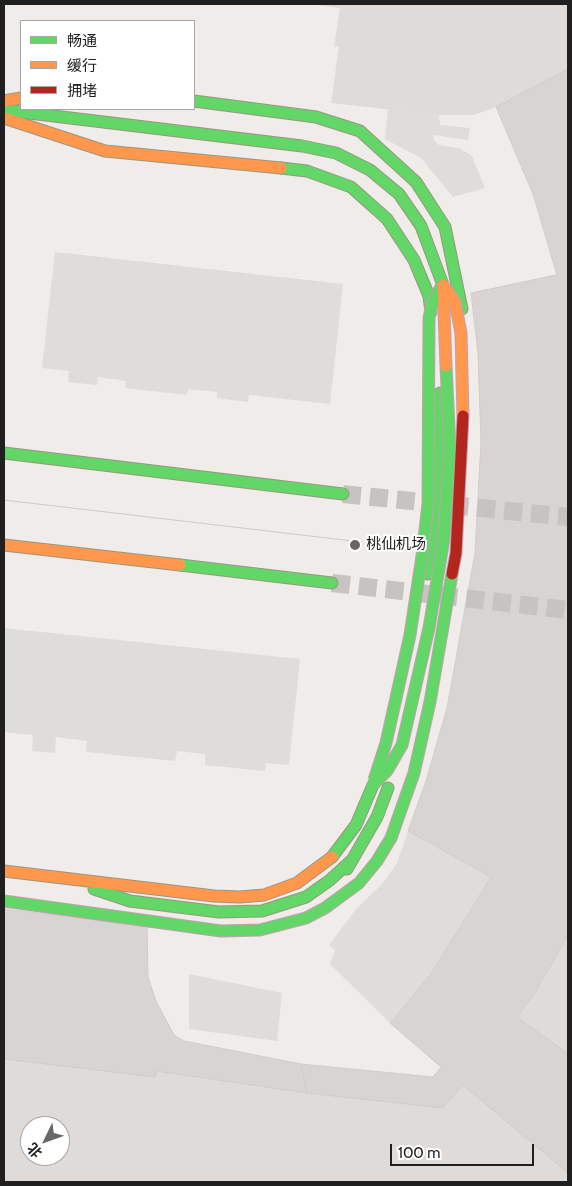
<!DOCTYPE html>
<html>
<head>
<meta charset="utf-8">
<style>
  body { margin:0 }
  #map { position:relative; width:572px; height:1186px; overflow:hidden; background:#efece9; font-family:Cabin,"Noto Sans SC",sans-serif }
  canvas { display:block }
  .frame { position:absolute; inset:0; border:5px solid #202020; pointer-events:none }
  .legend { position:absolute; left:20px; top:20px; width:175px; height:90px; box-sizing:border-box; background:#fff; border:1px solid #a6a6a6; margin:0; padding:6px 9px; list-style:none; font-size:15px; color:#202020 }
  .legend li { display:flex; align-items:center; gap:10px; height:25px }
  .legend b { width:25px; border:1px solid #a6a6a6 }
  .north { position:absolute; left:20px; top:1116px; width:50px; height:50px; box-sizing:border-box; background:#fff; border:1px solid #a6a6a6; border-radius:50%; rotate:228deg; font-size:14px; font-weight:700; line-height:20px; text-align:center; color:#202020 }
  .north::after { content:''; display:block; margin:auto; width:18px; height:22px; background:#686766; clip-path:polygon(50% 0,100% 100%,50% 72%,0 100%) }
  .scale { position:absolute; left:390px; top:1144px; width:144px; height:22px; box-sizing:border-box; border:2px solid #202020; border-top:0; padding-left:6px; font-size:15px; line-height:18px; white-space:nowrap; color:#202020; -webkit-text-stroke:4px #fff; paint-order:stroke }
</style>
</head>
<body>
<div id="map">
<canvas width="572" height="1186"></canvas>
<div class="frame"></div>
<ul class="legend">
<li><b style="height:6px;background:#63d668"></b>畅通</li>
<li><b style="height:6px;background:#ff974d"></b>缓行</li>
<li><b style="height:6px;background:#b3261e"></b>拥堵</li>
</ul>
<div class="north">北</div>
<div class="scale">100 m</div>
</div>
<script>
const context = document.querySelector('canvas').getContext('2d');
context.lineJoin = 'round';
function paint(path, color) { context.fillStyle = color; context.fill(path, 'evenodd'); }
const shape = rows => new Path2D(rows.map(r => 'M' + r).join(''));
function trace(path, color, width, dash) { context.strokeStyle = color; context.lineWidth = width; context.lineCap = dash ? 'butt' : 'round'; context.setLineDash(dash || []); context.stroke(path); }
function label(font, color, halo, rows, align = 'center') {
  context.font = font + ' Cabin,"Noto Sans SC",sans-serif'; context.lineWidth = 4; context.setLineDash([]); context.textBaseline = 'middle'; context.strokeStyle = halo; context.fillStyle = color; for (const [text, x, y, turn = 0] of rows) {
    context.save(); context.translate(x, y); context.rotate((+turn || 0) * Math.PI / 180); context.textAlign = isNaN(turn) ? turn : align; if (halo) context.strokeText(text, 0, 0); context.fillText(text, 0, 0); context.restore();
  }
}
const airport = shape([
  [308,4,568,4,568,1182,4,1182,4,909,147,926,148,977,156,1001,174,1035,184,1041,301,1064,433,1077,441,1067,390,1023,430,975,491,877,408,831,426,781,447,708,475,553,481,442,478,353,471,293,557,274,533,194,496,107,474,115,439,115,331,103,339,46,334,47,340,8],
  [30,1126,60,1126,60,1156,30,1156]
]);
const parking = shape([
  [388,109,439,115,440,125,470,128,468,140,433,135,434,140,439,145,459,148,472,156,485,188,453,197,421,158,385,139],
  [55,252,343,284,330,404,249,395,248,402,217,398,217,392,188,389,187,395,125,388,126,381,98,377,97,385,68,382,69,371,42,368],
  [4,628,300,659,289,765,266,763,265,771,205,765,205,754,177,751,175,761,86,752,87,741,56,737,55,753,32,751,33,735,4,732],
  [408,831,491,877,430,975,390,1023,330,964,335,950,329,945,356,909,382,884,397,863],
  [189,974,282,993,277,1041,189,1029]
]);
const building = shape([
  [568,69,568,935,535,993,517,1017,568,1054,568,1173,463,1085,443,1108,307,1093,301,1064,433,1077,441,1067,390,1023,430,975,491,877,408,831,426,781,447,708,475,553,481,442,478,353,471,293,557,275,533,194,496,107,568,69],
  [4,909,147,926,148,977,156,1001,174,1035,184,1041,301,1064,307,1093,156,1071,155,1077,4,1059,4,909]
]);
const highwayTunnel = shape([
  [343,494,568,517],
  [332,583,568,610]
]);
const fast = shape([
  [194,101,316,117,360,131,416,182,445,227,462,309],
  [4,110,302,146,336,153,370,170,399,194,421,226,443,285],
  [281,168,307,171,351,187,387,219,414,260,429,296,431,312],
  [4,453,343,494],
  [180,565,332,583],
  [428,574,435,533,440,393],
  [332,857,356,825,373,785],
  [347,869,377,817,388,788],
  [94,889,130,901,219,912,262,911,306,897,330,880,353,859]
]);
const slow = shape([
  [4,101,21,98],
  [4,118,105,151,281,168],
  [4,545,180,565],
  [4,871,214,896,240,897,264,895,297,883,332,857]
]);
const tram = shape([
  [4,500,361,542]
]);
const fastBridge = shape([
  [374,780,386,743,410,635,422,556,428,504,429,318,432,304,441,287],
  [373,785,387,771,402,745,429,628,444,539,450,448,446,366],
  [4,901,221,931,260,930,306,918,325,908,359,883,377,861,391,838,414,773,430,702,452,574]
]);
const slowBridge = shape([
  [443,285,446,366],
  [443,285,455,302,461,333,463,416]
]);
const jamBridge = shape([
  [452,574,456,553,463,416]
]);
const markers = [
  [355,545,6,"#686766"]
];
const poiNames = [
  ["桃仙机场",366,545]
];
paint(airport, '#dfdbd8');
paint(parking, '#dfdddc');
paint(building, '#d7d4d2');
trace(building, '#d2cdca', 1);
trace(highwayTunnel, '#c6c3c1', 18, [18, 9]);
trace(fast, '#9a9680', 13);
trace(slow, '#9a9680', 13);
trace(fast, '#63d668', 11);
trace(slow, '#ff974d', 11);
trace(tram, '#cbcbca', 1);
trace(fastBridge, '#c59fb3', 13, []);
trace(slowBridge, '#c59fb3', 13, []);
trace(jamBridge, '#c59fb3', 13, []);
trace(fastBridge, '#63d668', 11);
trace(slowBridge, '#ff974d', 11);
trace(jamBridge, '#b3261e', 11);
for (const [x, y, r, color] of markers) { const dot = new Path2D(); dot.arc(x, y, r, 0, 2 * Math.PI); context.fillStyle = color; context.fill(dot); trace(dot, '#fff', 2); }
label('15px', '#202020', '#fff', poiNames, 'left');
</script>
</body>
</html>
